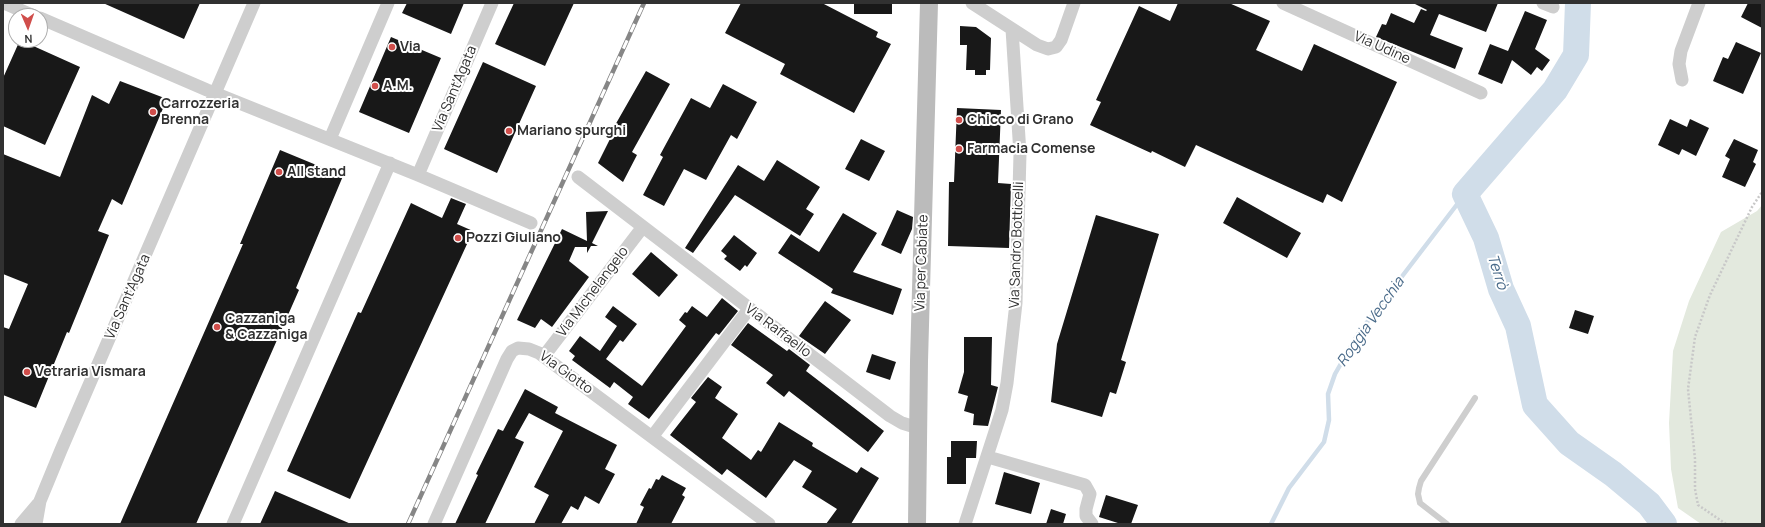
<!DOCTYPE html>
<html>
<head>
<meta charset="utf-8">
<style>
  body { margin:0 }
  #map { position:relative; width:1765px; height:527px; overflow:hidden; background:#fff; font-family:Manrope,sans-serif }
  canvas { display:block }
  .frame { position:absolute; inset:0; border:4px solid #313131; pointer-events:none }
  .north { position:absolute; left:8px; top:8px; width:40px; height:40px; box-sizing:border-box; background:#fff; border:1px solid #adadad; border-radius:50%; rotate:178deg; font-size:11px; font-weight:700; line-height:16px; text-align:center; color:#313131 }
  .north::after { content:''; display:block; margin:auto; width:14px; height:18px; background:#d04e4b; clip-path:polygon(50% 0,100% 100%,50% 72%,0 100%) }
</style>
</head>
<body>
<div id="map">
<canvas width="1765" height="527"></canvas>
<div class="frame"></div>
<div class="north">N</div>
</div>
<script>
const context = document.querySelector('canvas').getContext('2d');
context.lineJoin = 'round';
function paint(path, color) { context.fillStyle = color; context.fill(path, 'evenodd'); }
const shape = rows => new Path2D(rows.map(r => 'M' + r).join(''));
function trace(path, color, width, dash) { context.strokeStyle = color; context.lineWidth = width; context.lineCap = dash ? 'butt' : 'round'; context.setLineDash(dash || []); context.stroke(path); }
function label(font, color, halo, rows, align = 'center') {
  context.font = font + ' Manrope,sans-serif'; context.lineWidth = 4; context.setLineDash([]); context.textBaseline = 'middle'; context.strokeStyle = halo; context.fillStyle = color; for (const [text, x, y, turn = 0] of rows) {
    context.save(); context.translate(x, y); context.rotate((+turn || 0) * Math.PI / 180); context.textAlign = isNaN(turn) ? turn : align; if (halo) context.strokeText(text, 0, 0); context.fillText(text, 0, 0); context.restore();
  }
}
const green = shape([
  [1762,205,1762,524,1701,524,1678,508,1671,469,1669,423,1673,351,1689,301,1721,232,1757,211]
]);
const stream = shape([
  [1271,524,1289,488,1324,442,1329,420,1328,394,1335,374,1358,334,1465,194]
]);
const river = shape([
  [1578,3,1576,55,1555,90,1465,194,1486,238,1501,289,1518,326,1535,405,1569,443,1613,474,1649,504,1664,524]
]);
const building = shape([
  [103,3,200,3,184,39],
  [407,3,464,3,451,34,402,13],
  [514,3,574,3,545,66,495,44],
  [741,3,822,3,878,32,876,37,891,44,854,113,780,74,785,64,725,33],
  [854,3,892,3,892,14,854,14],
  [1178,3,1229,3,1270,21,1256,50,1302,71,1314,44,1397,82,1342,202,1327,194,1323,203,1196,145,1185,167,1152,151,1151,153,1090,125,1101,102,1096,100,1139,6,1170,21],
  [1413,3,1498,3,1486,32,1439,14,1430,35,1463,48,1455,69,1376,37,1382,24,1386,25,1391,13,1414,23,1421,9,1426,11,1427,10],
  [1748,3,1762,3,1762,28,1741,17],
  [1525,11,1547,20,1535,49,1550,60,1542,71,1537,67,1531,75,1512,60,1502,84,1478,74,1490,44,1508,51],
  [960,26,976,27,991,38,990,70,986,70,986,75,975,75,975,70,966,70,967,45,960,45],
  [391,37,441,58,409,133,359,112],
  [20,40,80,67,45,145,3,126,3,78],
  [1736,42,1761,53,1743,94,1713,81,1723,57,1728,59],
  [483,62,536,86,497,173,444,149],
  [646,71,670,84,632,152,637,155,623,182,598,163,612,135,610,134],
  [120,81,167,99,122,205,112,199,98,231,109,235,69,333,67,332,36,408,3,395,3,327,9,329,28,284,3,274,3,154,60,177,92,95,109,104],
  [723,84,757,102,737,139,731,135,706,180,684,169,664,206,643,195,663,157,660,155,691,98,710,108],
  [957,108,1001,110,998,183,1011,184,1009,248,948,246,949,182,954,182],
  [1670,119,1687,127,1690,119,1709,128,1696,156,1682,149,1679,155,1658,145],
  [861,139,885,151,869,181,845,169],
  [1734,139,1758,150,1753,162,1756,164,1745,187,1722,177,1730,159,1725,156],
  [280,150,343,176,296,288,299,290,196,524,120,524,243,244,240,244],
  [777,160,820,187,806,209,814,214,800,236,735,195,693,253,685,248,738,165,764,181],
  [1237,197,1301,233,1287,258,1223,223],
  [451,198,466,204,457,224,473,231,350,499,287,471,358,312,361,313,411,203,442,218],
  [897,210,913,217,912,229,901,254,881,245],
  [608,211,592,243,598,246,591,246,587,253,587,247,575,247,569,261,589,277,552,327,541,319,535,328,517,320,562,229,587,241,586,212],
  [843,213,877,233,853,272,902,289,893,315,831,293,833,289,778,253,791,234,819,252],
  [1096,215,1159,234,1121,360,1126,362,1116,394,1110,392,1102,417,1051,402,1057,344],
  [734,235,757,253,747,267,745,265,740,271,724,259,727,256,721,251],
  [651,252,678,275,659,297,632,274],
  [722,298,738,311,719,335,716,333,649,419,628,404,633,397,614,382,610,388,572,360,575,356,569,351,580,336,600,351,617,326,605,317,613,306,637,324,623,342,620,340,606,359,642,386,686,326,679,320,685,312,687,313,692,306,707,317],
  [825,301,851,320,825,354,799,336],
  [1575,310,1594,316,1588,334,1569,328],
  [748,323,787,351,789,349,810,365,806,371,884,431,868,452,789,391,784,397,766,383,773,375,731,345],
  [964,337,992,337,991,385,998,387,988,426,973,425,974,414,964,411,968,396,958,393,964,372],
  [872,354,896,362,890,380,866,372],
  [708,377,722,387,715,398,738,414,722,438,751,460,758,450,761,452,779,422,813,443,812,446,857,473,861,467,879,478,851,524,826,524,837,509,802,487,812,471,794,460,766,498,727,469,722,475,670,435,696,402,691,398],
  [525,389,558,407,555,413,617,445,605,469,615,474,599,504,585,496,578,510,571,506,561,524,534,524,549,495,534,487,563,431,529,413,515,438,524,442,485,524,455,524,478,475,476,474,498,429,503,431],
  [951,441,977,441,976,458,966,458,966,484,947,484,947,457,951,457],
  [1004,472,1040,483,1031,514,995,504],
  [662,475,686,488,682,495,685,497,671,524,636,524,644,507,640,505,649,488,651,489,656,479,659,480],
  [275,491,351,524,260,524],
  [1106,495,1138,505,1131,524,1121,524,1099,517],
  [1051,509,1066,514,1063,524,1046,524]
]);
const path = shape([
  [1726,524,1698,505,1695,489,1695,459,1688,389,1695,337,1710,295,1752,207,1762,192]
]);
const lane = shape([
  [1447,524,1420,503,1418,494,1419,488,1421,481,1475,398]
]);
const street = shape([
  [4,3,34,16],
  [972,3,1037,45,1048,49,1056,47,1061,40,1074,3],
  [1283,3,1481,93],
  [1543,3,1553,7],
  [40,18,207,90,418,175,531,223],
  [1682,80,1679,64,1681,51,1699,3],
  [330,139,388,3],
  [418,175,492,3],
  [578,177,890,416,902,423,918,428],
  [544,356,642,228],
  [652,437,749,309],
  [988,457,1085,485,1090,494,1086,509,1086,516,1092,524],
  [21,524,38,504],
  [36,524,40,501,61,450,254,3],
  [233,524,390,163],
  [434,524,507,359,512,351,518,348,529,349,539,353,769,524],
  [965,524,1002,410,1007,383,1016,303,1020,154,1012,29]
]);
const secondary = shape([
  [917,524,919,361,929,3]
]);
const rail = shape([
  [408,524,644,3]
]);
const markers = [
  [392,47,4,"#d04e4b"],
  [375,86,4,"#d04e4b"],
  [153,112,4,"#d04e4b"],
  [959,120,4,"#d04e4b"],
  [509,131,4,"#d04e4b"],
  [959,149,4,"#d04e4b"],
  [279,172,4,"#d04e4b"],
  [458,238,4,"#d04e4b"],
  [217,327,4,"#d04e4b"],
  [27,372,4,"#d04e4b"]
];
const poiNames = [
  ["Via",400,47],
  ["A.M.",383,86],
  ["Carrozzeria",161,104],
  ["Brenna",161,120],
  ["Chicco di Grano",967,120],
  ["Mariano spurghi",517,131],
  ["Farmacia Comense",967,149],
  ["All stand",287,172],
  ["Pozzi Giuliano",466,238],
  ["Cazzaniga",225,319],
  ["& Cazzaniga",225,335],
  ["Vetraria Vismara",35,372]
];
const streetNames = [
  ["Via Udine",1382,48,24],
  ["Via Sant'Agata",455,89,-67],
  ["Via Sandro Botticelli",1017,245,-88],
  ["Via per Cabiate",922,263,-88],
  ["Via Michelangelo",593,292,-53],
  ["Via Sant'Agata",128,297,-66],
  ["Via Raffaello",778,331,37],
  ["Via Giotto",566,373,36]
];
const waterNames = [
  ["Terrò",1497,272,72],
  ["Roggia Vecchia",1371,322,-55]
];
paint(green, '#e3e9de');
trace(stream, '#d0dde9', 4.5);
trace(river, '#d0dde9', 26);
paint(building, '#181818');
trace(path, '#c8c8c8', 2.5, [2, 2]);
trace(lane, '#cecece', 6);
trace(street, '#cecece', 13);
trace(secondary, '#bbb', 18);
trace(rail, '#868686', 4.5);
trace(rail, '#fff', 3, [9]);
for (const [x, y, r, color] of markers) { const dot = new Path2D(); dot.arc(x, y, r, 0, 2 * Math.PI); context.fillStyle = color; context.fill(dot); trace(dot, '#fff', 1.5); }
label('bold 14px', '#313131', '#fff', poiNames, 'left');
label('14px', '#313131', '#fff', streetNames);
label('italic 15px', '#496a89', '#fff', waterNames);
</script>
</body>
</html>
